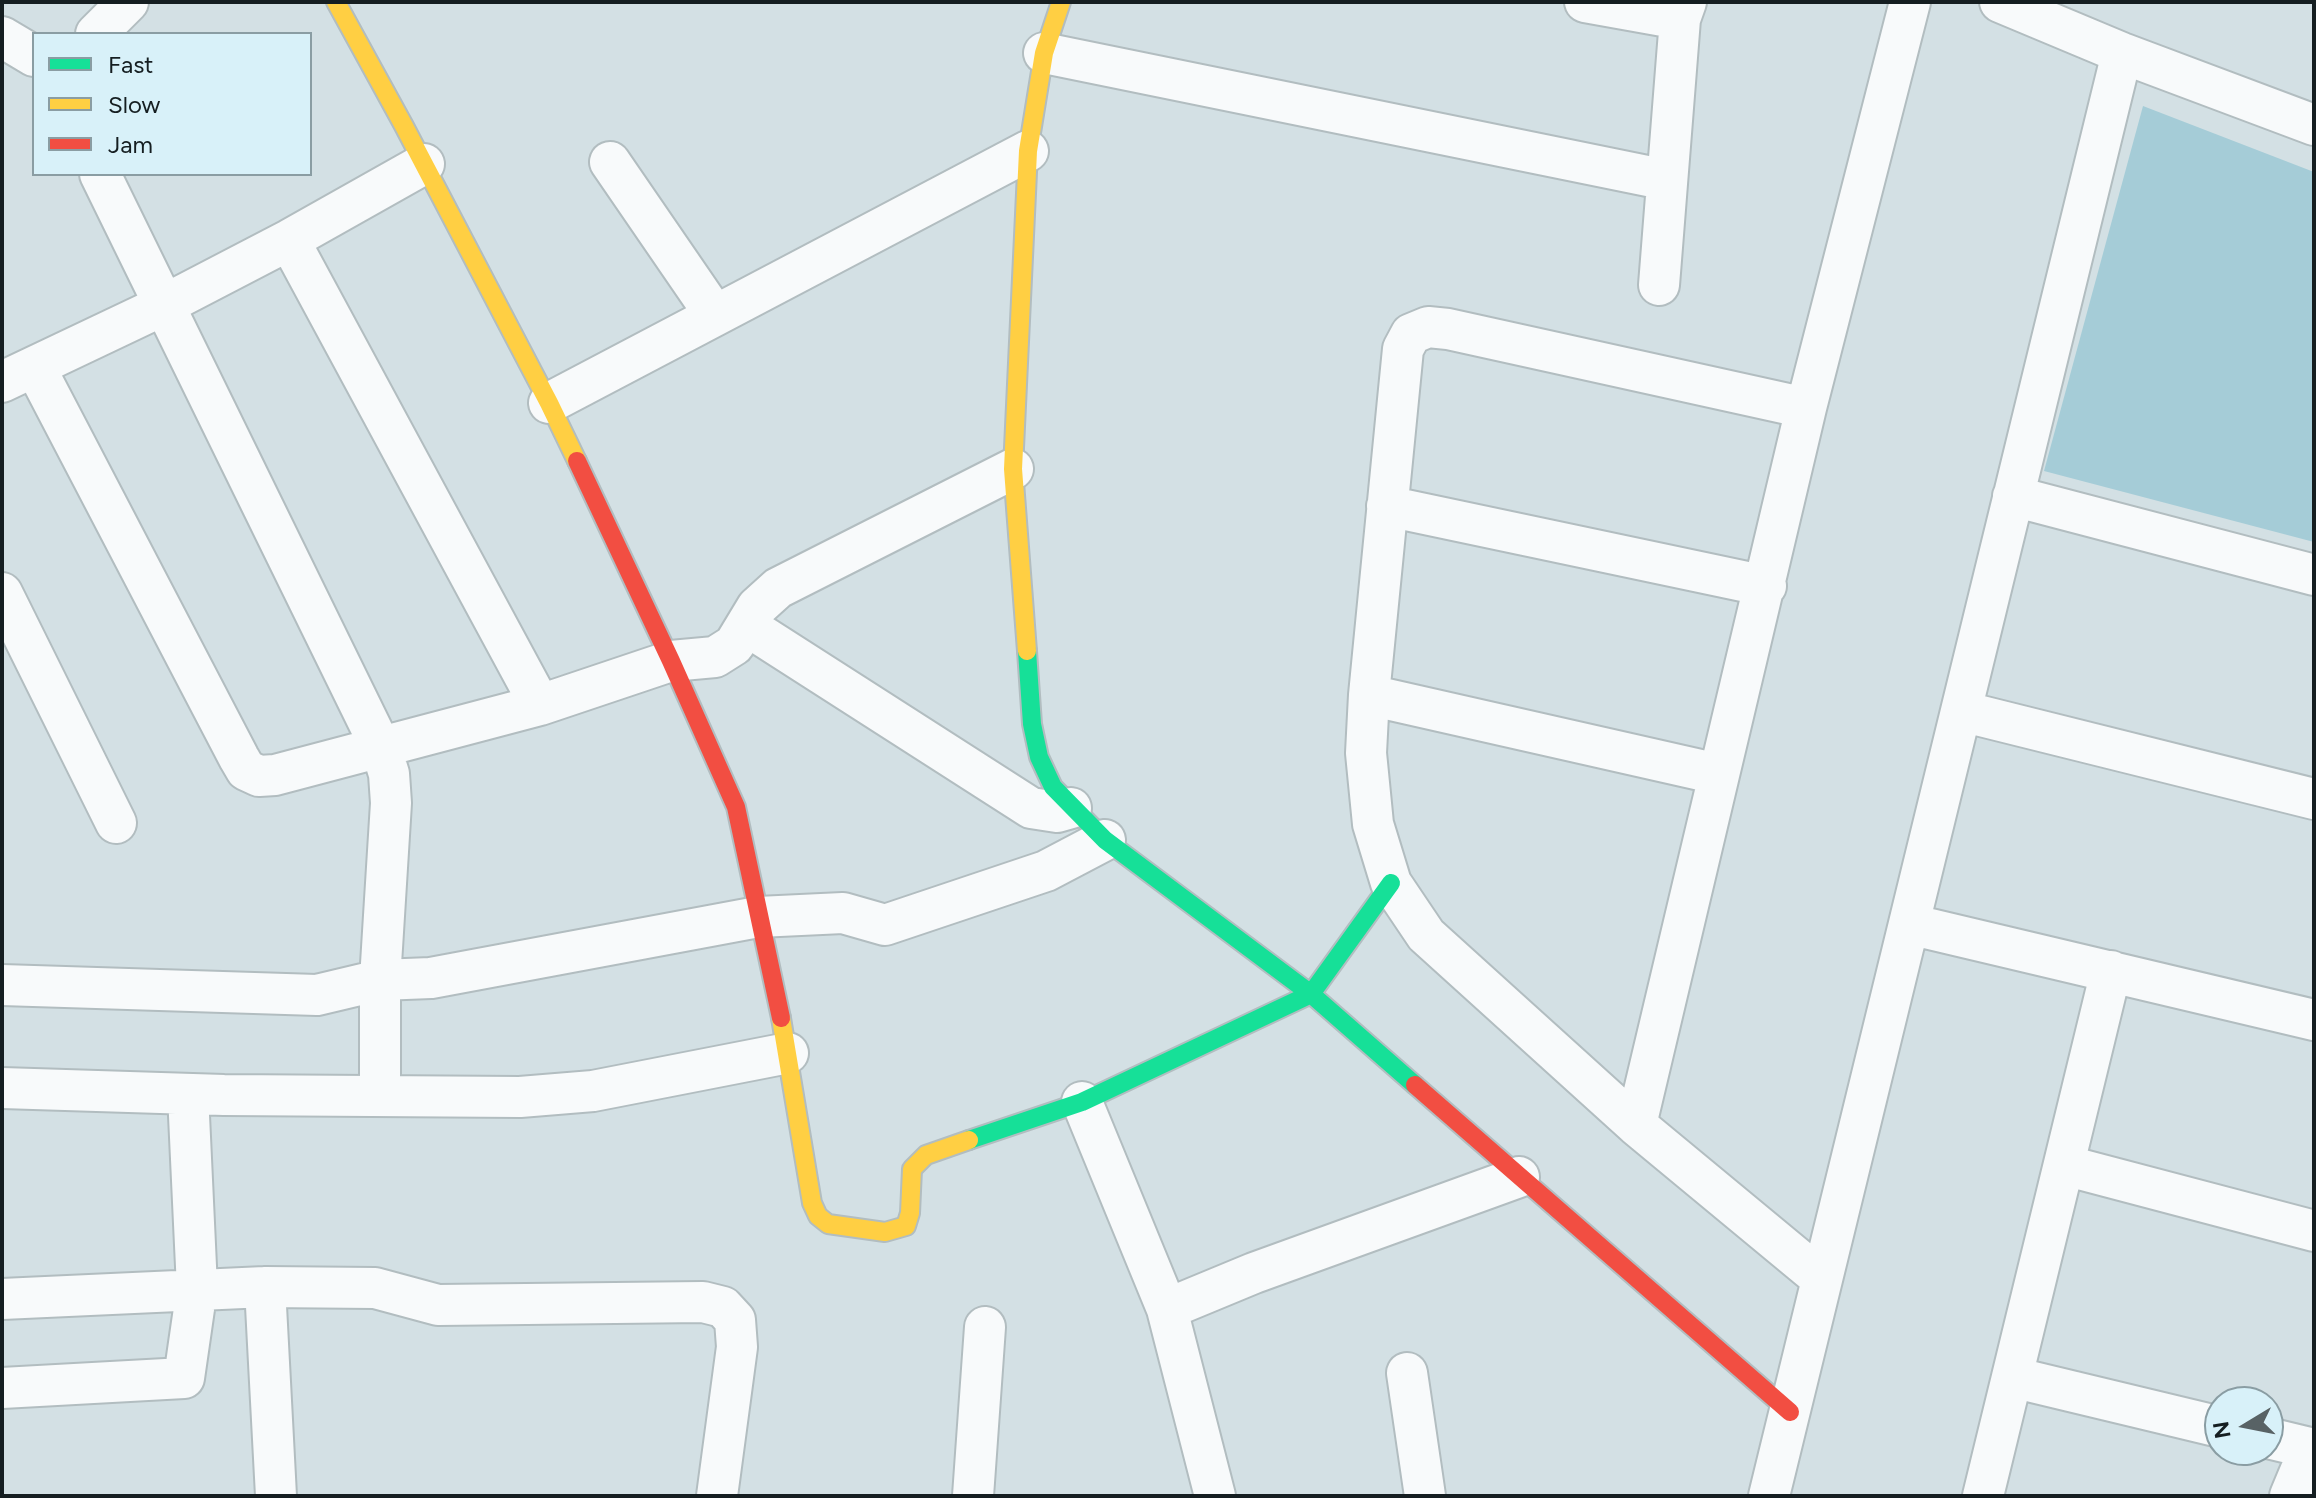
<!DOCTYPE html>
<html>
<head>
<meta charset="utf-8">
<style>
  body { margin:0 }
  #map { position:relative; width:2316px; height:1498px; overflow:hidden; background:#d3e0e4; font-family:Figtree,sans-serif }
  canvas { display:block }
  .frame { position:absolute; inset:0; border:4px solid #151e21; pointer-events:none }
  .legend { position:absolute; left:32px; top:32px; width:280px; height:144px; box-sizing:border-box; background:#d8f1f9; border:2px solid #8a9da3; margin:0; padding:10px 14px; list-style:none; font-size:24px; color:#151e21 }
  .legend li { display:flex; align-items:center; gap:16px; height:40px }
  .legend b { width:40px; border:2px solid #8a9da3 }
  .north { position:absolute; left:2204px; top:1386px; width:80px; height:80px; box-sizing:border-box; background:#d8f1f9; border:2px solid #8a9da3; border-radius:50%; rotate:260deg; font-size:22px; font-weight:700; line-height:32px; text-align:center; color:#151e21 }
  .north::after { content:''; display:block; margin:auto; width:28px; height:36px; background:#586265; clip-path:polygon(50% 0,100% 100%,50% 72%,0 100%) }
</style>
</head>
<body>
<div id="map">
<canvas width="2316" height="1498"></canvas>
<div class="frame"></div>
<ul class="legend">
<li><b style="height:10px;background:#16e098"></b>Fast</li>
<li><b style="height:10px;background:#ffcf43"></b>Slow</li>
<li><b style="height:10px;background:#f24e42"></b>Jam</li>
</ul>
<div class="north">N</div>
</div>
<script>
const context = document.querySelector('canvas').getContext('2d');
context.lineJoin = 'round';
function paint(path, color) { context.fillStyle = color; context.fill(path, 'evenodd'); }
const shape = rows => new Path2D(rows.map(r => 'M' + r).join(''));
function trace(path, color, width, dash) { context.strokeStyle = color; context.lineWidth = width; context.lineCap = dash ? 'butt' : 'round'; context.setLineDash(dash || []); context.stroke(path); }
const green = shape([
  [2143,106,2314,172,2314,542,2044,471]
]);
const street = shape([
  [1585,2,1680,19],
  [2000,2,2122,53,2314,125],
  [96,34,128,2],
  [2,37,34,56],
  [1044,53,1667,180],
  [610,162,715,315],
  [100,174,381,748,389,774,391,803,380,980,380,1095],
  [289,240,540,705],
  [1659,285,1680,19,1686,2],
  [35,367,239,758,246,770,259,776,275,775,540,705,671,661,715,657,734,645,757,607,778,588,1013,469],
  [2,382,164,305,289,240,424,164],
  [549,403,1028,151],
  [1806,408,1448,329,1428,327,1411,334,1403,349,1369,695,1366,753,1373,824,1391,883,1426,935,1636,1125,1822,1279],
  [2013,496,2314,575],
  [1387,506,1766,586],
  [2,593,116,823],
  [747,626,1031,808,1057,812,1071,808],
  [1369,695,1718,774],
  [1961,711,2314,799],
  [1909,924,2314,1020],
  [2,985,317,995,380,980,431,978,758,917,843,913,885,925,1046,871,1105,840],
  [2,1088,224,1095,520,1097,593,1091,788,1053],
  [1082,1102,1167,1309,1215,1496],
  [1636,1125,1806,408,1910,2],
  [2064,1165,2314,1231],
  [265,1287,276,1496],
  [2,1299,265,1287,375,1288,438,1305,703,1302,723,1307,735,1320,737,1347,717,1496],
  [1167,1309,1254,1273,1519,1177],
  [1407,1373,1425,1496],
  [2012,1377,2220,1427],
  [2,1388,184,1378,197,1288,188,1094],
  [2268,1438,2314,1449],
  [973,1496,985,1327],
  [1769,1496,2122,53],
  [1983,1496,2111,971],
  [2290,1496,2310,1448]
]);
const fast = shape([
  [1027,651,1032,724,1039,757,1053,787,1105,840,1311,994,1415,1085],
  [969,1140,1082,1102,1311,994,1391,883]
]);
const slow = shape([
  [336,2,404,126,549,403,577,461],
  [1027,651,1013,469,1028,151,1044,53,1061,2],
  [781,1018,812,1203,818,1216,828,1224,885,1232,906,1226,910,1213,912,1169,926,1155,969,1140]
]);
const jam = shape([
  [577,461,671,661,736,807,781,1018],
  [1415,1085,1790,1412]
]);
paint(green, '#a5ccd7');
trace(street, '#b2bdc0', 44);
trace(fast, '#b2bdc0', 22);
trace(slow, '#b2bdc0', 22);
trace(jam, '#b2bdc0', 22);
trace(street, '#f8fafb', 40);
trace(fast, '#16e098', 18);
trace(slow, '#ffcf43', 18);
trace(jam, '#f24e42', 18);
</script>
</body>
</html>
